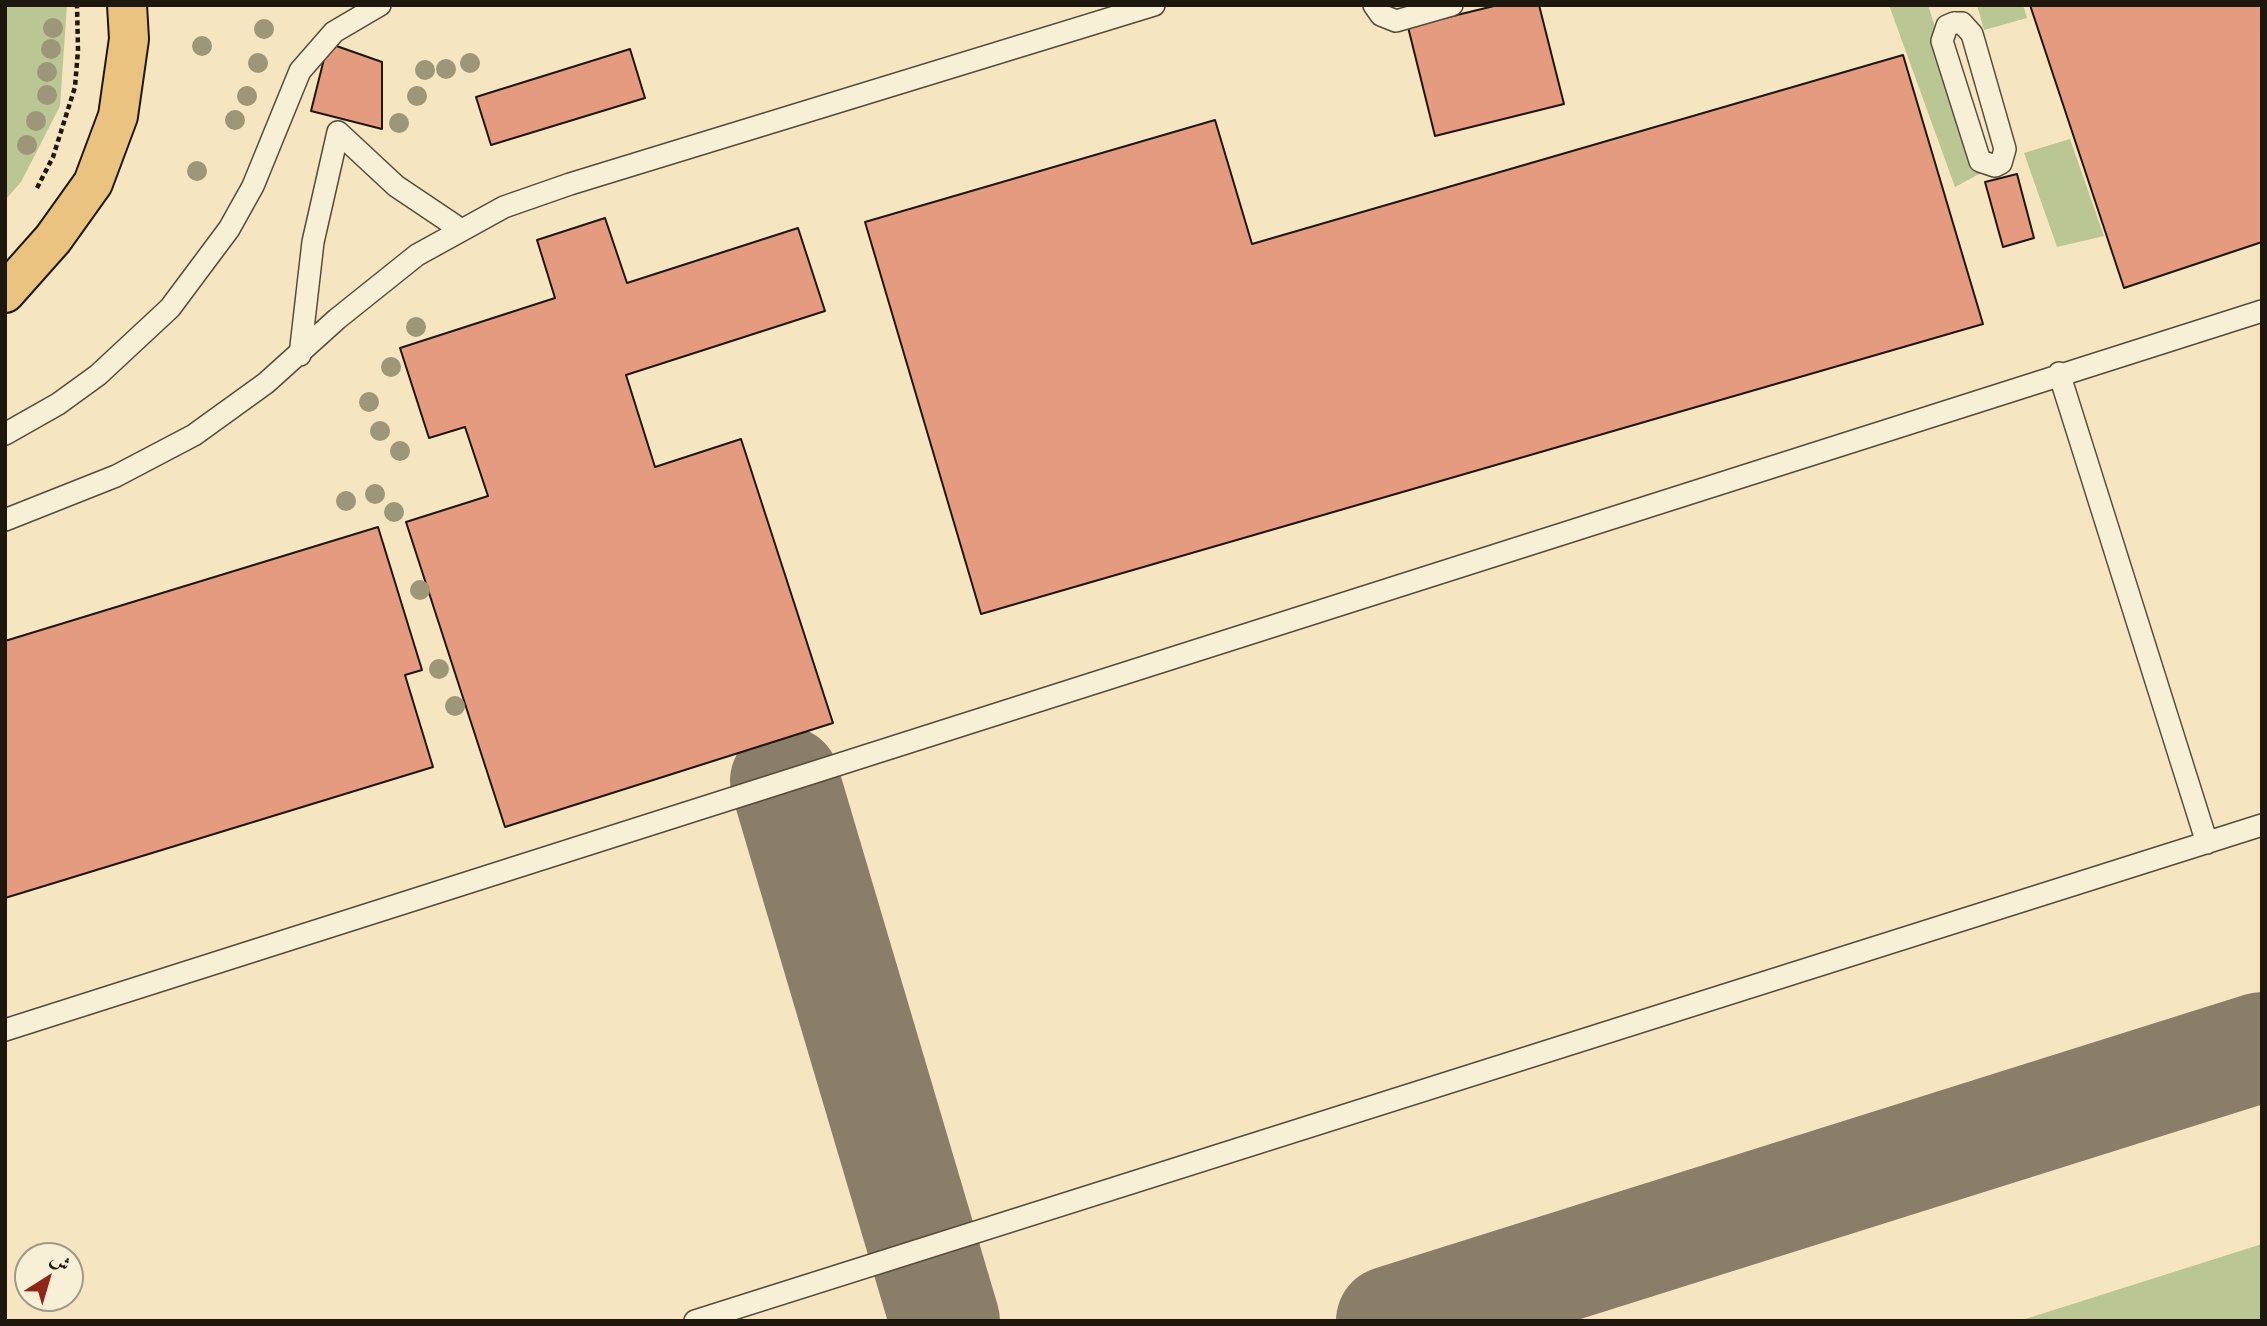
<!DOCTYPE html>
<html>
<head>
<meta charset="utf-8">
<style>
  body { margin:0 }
  #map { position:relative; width:2267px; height:1326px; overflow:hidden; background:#f5e6c1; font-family:"IM FELL Double Pica",Amiri,serif }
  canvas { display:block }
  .frame { position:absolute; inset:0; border:7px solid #1e170e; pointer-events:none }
  .north { position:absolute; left:14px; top:1242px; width:70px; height:70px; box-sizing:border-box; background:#f8efd7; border:2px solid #a19987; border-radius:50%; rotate:37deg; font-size:19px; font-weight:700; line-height:28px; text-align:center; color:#1e170e }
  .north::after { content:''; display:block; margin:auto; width:24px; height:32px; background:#8f2418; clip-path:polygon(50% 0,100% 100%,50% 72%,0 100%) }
</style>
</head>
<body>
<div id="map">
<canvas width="2267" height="1326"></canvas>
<div class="frame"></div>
<div class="north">ش</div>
</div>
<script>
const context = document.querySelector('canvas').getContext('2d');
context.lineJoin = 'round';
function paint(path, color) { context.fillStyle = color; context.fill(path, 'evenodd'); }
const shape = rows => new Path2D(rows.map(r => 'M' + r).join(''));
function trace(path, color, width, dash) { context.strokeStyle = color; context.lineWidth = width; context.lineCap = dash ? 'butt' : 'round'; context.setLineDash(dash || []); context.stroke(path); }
const green = shape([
  [5,5,67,5,60,106,21,182,5,200],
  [1889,5,1928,5,1981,173,1955,187],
  [1977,5,2023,5,2027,18,1984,30],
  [2070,139,2104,236,2057,247,2024,153],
  [2262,1244,2262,1321,2019,1321]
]);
const taxiway = shape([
  [785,781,945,1321],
  [1391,1321,2262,1047]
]);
const building = shape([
  [1498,5,1539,5,1564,104,1435,136,1408,27,1498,5],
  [2030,5,2262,5,2262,242,2124,288,2030,5],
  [328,43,382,62,382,129,311,111,328,43],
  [630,49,645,98,491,145,476,97,630,49],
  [1903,55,1983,324,981,614,865,222,1215,120,1252,244,1903,55],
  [2017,174,2034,238,2003,247,1985,182,2017,174],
  [605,218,627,283,798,228,825,311,626,375,655,467,741,439,833,723,505,827,406,522,488,496,465,427,429,438,400,348,555,298,537,240,605,218],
  [378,527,422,670,405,675,433,767,5,898,5,641,378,527]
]);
const path = shape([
  [37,188,53,157,75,87,78,50,77,5]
]);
const lane = shape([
  [1374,5,1381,15,1396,21,1452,5],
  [1954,23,1962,23,1972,34,2005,149,2001,163,1995,166,1980,161,1942,41,1947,26,1954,23],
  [338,132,396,186,460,229],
  [300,355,313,242,338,132],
  [2059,373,2207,843],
  [5,434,58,404,98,375,170,308,229,229,253,186,300,71,334,32,380,5],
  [5,520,116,476,194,435,266,383,337,319,417,255,504,207,570,184,1154,5],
  [5,1030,2262,311],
  [695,1321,2262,825]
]);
const primary = shape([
  [5,293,53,239,93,183,118,116,129,39,127,5]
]);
const trees = [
  [53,28],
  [264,29],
  [202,46],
  [51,49],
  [258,63],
  [470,63],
  [446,69],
  [425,70],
  [47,72],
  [47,95],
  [247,96],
  [417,96],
  [235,120],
  [36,121],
  [399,123],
  [27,145],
  [197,171],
  [416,327],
  [391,367],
  [369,402],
  [380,431],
  [400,451],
  [375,494],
  [346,501],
  [394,512],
  [420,590],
  [439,669],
  [455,706]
];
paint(green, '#bac694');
trace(taxiway, '#8a7e68', 110);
paint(building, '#e59b80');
trace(building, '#1e170e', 2);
trace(lane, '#544b3b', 24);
trace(primary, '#1e170e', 42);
trace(path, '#1e170e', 4.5, [5, 3.5]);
trace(lane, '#f8efd7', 21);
trace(primary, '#eac380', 38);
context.fillStyle = '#9d9678';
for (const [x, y] of trees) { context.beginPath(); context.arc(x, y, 10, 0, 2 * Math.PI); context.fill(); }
</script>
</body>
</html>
